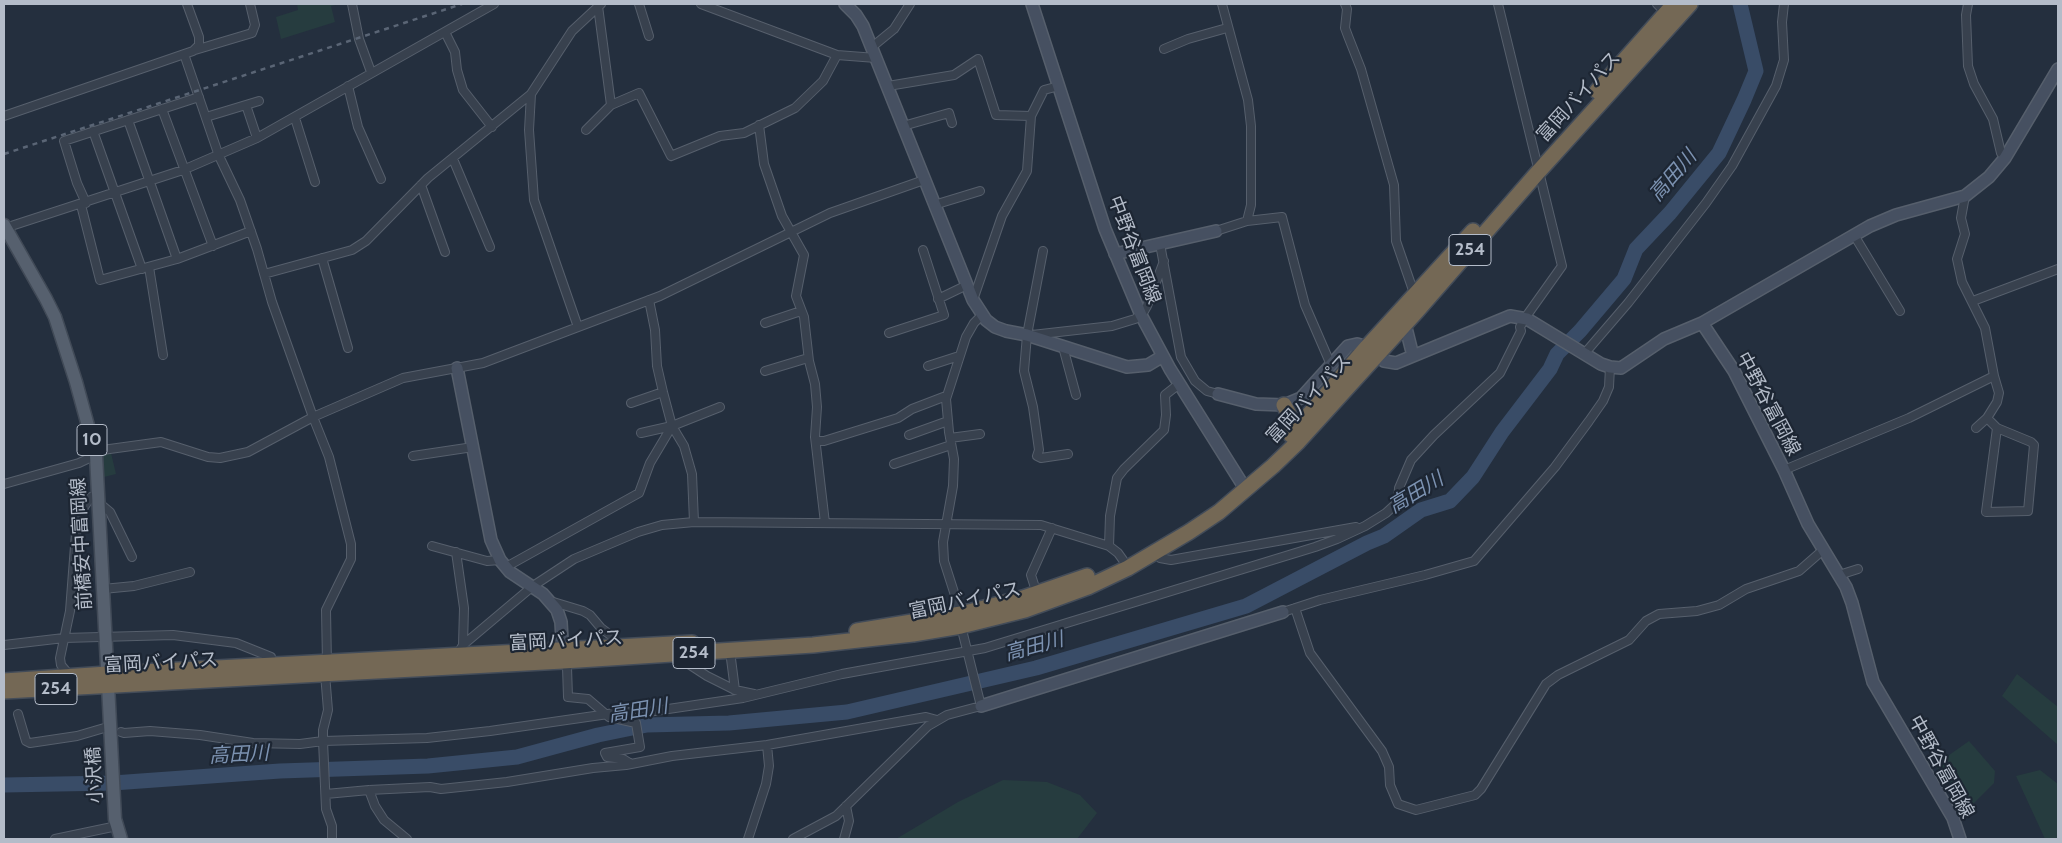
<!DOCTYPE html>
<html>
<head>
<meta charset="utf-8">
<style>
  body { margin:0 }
  #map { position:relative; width:2062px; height:843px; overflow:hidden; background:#242f3e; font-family:Cabin,sans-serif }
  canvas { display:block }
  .frame { position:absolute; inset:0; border:5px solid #b4bcc9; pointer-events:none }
</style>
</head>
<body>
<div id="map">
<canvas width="2062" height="843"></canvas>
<div class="frame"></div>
</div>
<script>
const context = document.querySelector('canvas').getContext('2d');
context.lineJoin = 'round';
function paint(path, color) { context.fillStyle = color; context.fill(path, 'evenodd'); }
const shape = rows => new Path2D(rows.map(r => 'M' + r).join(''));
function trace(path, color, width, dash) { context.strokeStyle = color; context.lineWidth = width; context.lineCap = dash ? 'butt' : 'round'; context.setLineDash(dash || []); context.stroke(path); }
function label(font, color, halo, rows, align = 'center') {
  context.font = font + ' Cabin,"Noto Sans JP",sans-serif'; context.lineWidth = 4.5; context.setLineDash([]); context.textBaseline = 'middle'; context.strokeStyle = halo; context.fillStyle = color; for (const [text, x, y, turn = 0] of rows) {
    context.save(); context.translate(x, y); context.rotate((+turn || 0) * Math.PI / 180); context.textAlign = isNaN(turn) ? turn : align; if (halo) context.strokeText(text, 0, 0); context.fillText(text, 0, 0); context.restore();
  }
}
const green = shape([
  [297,4,340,4,331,6,335,22,281,39,276,17,298,10],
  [111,453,116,474,100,478,100,455],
  [2017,674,2058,707,2058,745,2002,696],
  [1969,741,1995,771,1994,783,1967,810,1935,765],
  [2040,770,2058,784,2058,839,2045,839,2016,776],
  [1003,780,1047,782,1080,795,1097,813,1077,839,896,839,958,802]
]);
const river = shape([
  [4,785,113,783,280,771,428,766,517,757,598,735,647,725,729,723,847,712,1036,668,1246,606,1367,543,1384,536,1421,510,1450,501,1473,477,1502,432,1550,369,1557,354,1580,331,1624,279,1636,249,1670,213,1719,153,1744,100,1756,71,1740,4]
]);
const street = shape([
  [352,4,359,39,371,72],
  [639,4,649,36],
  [701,4,837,55,876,58],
  [1345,4,1347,9,1345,28,1348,36,1361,69,1394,185,1396,241,1415,296],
  [1657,4,1666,13],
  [1968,4,1966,15,1968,66,1974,84,1993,119,2001,153,2005,158],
  [598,6,611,105],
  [445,32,455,52,457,70,463,90,492,127],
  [872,47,894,29,910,4],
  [1164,49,1188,39,1227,28],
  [195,50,252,33,255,25,250,4],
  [184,54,219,156,240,200,257,249,272,302,313,417,329,457,351,544,351,559,326,610,327,663],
  [348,86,358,127,381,179],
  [888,86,954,75,978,59,996,115,1031,116],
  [531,94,529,130,534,200,578,327],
  [246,105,257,138],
  [162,109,213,246],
  [4,116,193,51,199,45,199,37,187,4],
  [206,117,259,101],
  [295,118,315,182],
  [128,120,177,259],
  [759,125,764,164,782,216,804,255,796,296,804,317,809,361,815,384,817,407,815,437,825,523],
  [903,126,949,113,952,123],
  [586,130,611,105,639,93,671,156,720,136,744,133,795,108,823,81,837,55],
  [93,131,142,269],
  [453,159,490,247],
  [421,185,445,252],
  [1965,196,1961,218,1965,234,1957,259,1962,282,1985,328,1994,376,1999,393,1997,402,1987,418,1976,428],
  [86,203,77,183,64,141,199,97],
  [81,205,100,280,177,259,251,231],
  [934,205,980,191],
  [1247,221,1282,217,1305,305,1331,365],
  [5,228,183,170,257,138,494,4],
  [1216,231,1247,221,1251,205,1251,126,1248,100,1222,4],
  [1854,235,1900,311],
  [1160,244,1181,357,1195,381,1207,391,1218,394],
  [1043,251,1027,335,1024,371,1033,407,1039,450,1037,456,1041,458,1068,454],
  [322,258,348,348],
  [149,267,163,355],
  [264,274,352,250,366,241,428,178,531,94,572,31,601,4],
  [938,299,967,285],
  [649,300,655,330,657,366,663,392,672,426,684,446,692,474,694,522],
  [973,300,1002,216,1027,171,1031,116,1044,90,1059,86],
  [1973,301,2058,269],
  [765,323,801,311],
  [889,333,944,315,923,250],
  [1032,335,1112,326,1135,319,1143,313,1147,306,1164,261],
  [1063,347,1076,395],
  [1585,353,1628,303,1706,203,1732,166,1776,86,1784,60,1782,22,1784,4],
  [928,366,959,356],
  [765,371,808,358],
  [631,403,663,392],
  [1987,418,1997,428,2031,442,2034,445,2028,511,1986,512,1997,428],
  [641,433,672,426],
  [909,435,948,421],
  [950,438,980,434],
  [816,441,824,441,898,418,912,409,946,396],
  [95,451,161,442,208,457,220,458,248,452,313,417,403,378,483,363,660,296,830,213,924,180],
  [413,456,473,447],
  [894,464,951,445],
  [1784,470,1909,418,1994,376],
  [4,484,79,463,96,455],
  [98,502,110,512,132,557],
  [432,546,487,561,500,560],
  [1109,546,1110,516,1117,478,1124,469,1164,430,1166,415,1165,395,1179,384],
  [456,552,464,608,463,645],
  [1156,553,1160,558,1171,560,1356,527],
  [506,567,639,493,650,463,672,426,720,407],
  [1839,575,1858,569],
  [103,589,134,586,190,572],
  [1037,594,1031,575,1052,528],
  [550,601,583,611,590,615,601,628,613,637,615,647],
  [1295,608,1310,653,1382,751,1389,767,1390,785,1398,804,1416,810,1475,795,1481,789,1546,684,1558,675,1629,640,1646,621,1659,614,1697,611,1719,605,1746,589,1799,571,1823,550],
  [1283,612,1320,600,1425,575,1474,561,1555,467,1589,421,1603,401,1609,387,1610,367],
  [4,645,64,638,173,635,236,643,271,657,271,666],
  [730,651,735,690],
  [686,654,687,663,707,676,735,690,754,694],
  [457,655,463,645,533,586,574,559,638,532,662,525,694,522,1041,525,1109,546,1118,553,1123,560],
  [563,661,567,667,568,697,588,699,609,717,636,723,640,747,605,753,607,757,623,759,631,764],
  [325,674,328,710,323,730,323,741,326,809,332,826,332,839],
  [71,677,61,665,60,658,70,611,76,533,84,507,91,497,97,495],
  [18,714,26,741,30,743,77,736,111,726],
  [121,732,124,733,150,731,200,735,253,743,300,744,323,741,427,738,490,731,622,712,641,713,743,698,842,674,985,648,1315,547,1337,539,1365,526,1386,513,1398,502,1399,488,1411,460,1434,435,1500,373,1521,331,1520,327,1525,318,1562,266,1498,4],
  [369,790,375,806,384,820,407,839],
  [326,794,369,790,430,787,441,789,507,782,593,768,626,765,672,756,767,745,926,717,937,720],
  [55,839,117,826],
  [748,839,766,784,769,766,767,745],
  [793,839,836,816,928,726,947,715,981,706,961,626,961,614,944,561,943,542,953,486,954,459,949,432,946,399,966,337,974,323,982,315],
  [844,839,849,821,846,806]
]);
const secondary = shape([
  [845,4,856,15,863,26,973,300,986,320,995,327,1006,331,1027,335,1127,367,1148,365,1163,356],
  [1032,4,1105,229,1141,315,1170,369,1246,490],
  [1115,254,1216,231],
  [1702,323,1734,371,1784,470,1808,524,1846,587,1852,603,1873,682,1953,818,1960,839],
  [1405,324,1413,356],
  [457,368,491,540,500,560,510,572,543,594,557,610,561,622,563,657],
  [1218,394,1256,404,1284,405,1301,398,1348,346,1357,344,1367,347,1384,361,1396,363,1510,316,1527,319,1601,364,1610,367,1621,368,1664,339,1702,323,1870,226,1896,215,1965,196,1989,177,2005,158,2058,69],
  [981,706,1283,612]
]);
const primary = shape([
  [4,225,46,299,55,317,76,382,96,455,115,819,121,839]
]);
const highway = shape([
  [1597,91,1674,4],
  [1284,405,1292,420,1291,435],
  [1300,425,1367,347,1473,231],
  [857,631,961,614,1023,598,1087,576],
  [4,681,122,673,692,643],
  [4,691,563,661,813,645,913,634,961,626,1025,610,1088,587,1128,568,1189,532,1219,512,1273,466,1298,442,1417,311,1539,171,1690,4]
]);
const rail = shape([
  [4,154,462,4]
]);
const shields = [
  [1470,250,42],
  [92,440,30],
  [694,653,42],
  [56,689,42]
];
const shieldNames = [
  ["254",1470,250],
  ["10",92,440],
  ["254",694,653],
  ["254",56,689]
];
const streetNames = [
  ["富岡バイパス",1579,97,-48],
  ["中野谷富岡線",1134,250,69],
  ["富岡バイパス",1309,399,-47],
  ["中野谷富岡線",1768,404,62],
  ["前橋安中富岡線",82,544,-93],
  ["富岡バイパス",965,601,-12],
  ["富岡バイパス",566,641,-3],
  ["富岡バイパス",161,663,-3],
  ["中野谷富岡線",1941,767,61],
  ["小沢橋",95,775,-93]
];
const waterNames = [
  ["高田川",1673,176,-49],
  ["高田川",1416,493,-31],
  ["高田川",1034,647,-15],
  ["高田川",638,711,-9],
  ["高田川",239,755,-3]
];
paint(green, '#263c3f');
trace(river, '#394c67', 15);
trace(street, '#565f6c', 10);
trace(secondary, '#565f6c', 14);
trace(primary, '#414a57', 15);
trace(highway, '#434c59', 18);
trace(street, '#38414e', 8);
trace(secondary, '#465061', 11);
trace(primary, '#56606e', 12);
trace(highway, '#746855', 15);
trace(rail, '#5a6575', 2.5, [5, 5]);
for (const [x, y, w] of shields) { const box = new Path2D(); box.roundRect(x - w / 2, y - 15.5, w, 31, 4); context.fillStyle = '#1d2633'; context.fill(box); trace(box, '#b4bcc9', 1); }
label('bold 18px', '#b4bcc9', null, shieldNames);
label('19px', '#b4bcc9', '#1d2633', streetNames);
label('italic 20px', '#7c92b1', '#1d2633', waterNames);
</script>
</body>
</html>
